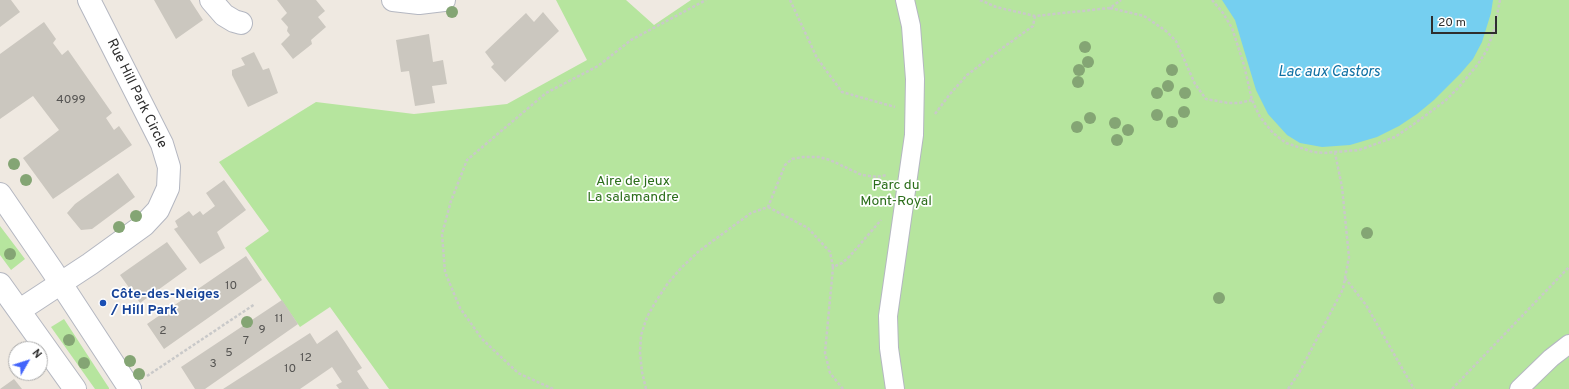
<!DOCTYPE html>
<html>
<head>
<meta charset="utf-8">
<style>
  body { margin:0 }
  #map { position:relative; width:1569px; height:389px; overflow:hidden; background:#efe9e1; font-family:Overpass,sans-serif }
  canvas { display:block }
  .north { position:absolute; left:8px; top:341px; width:40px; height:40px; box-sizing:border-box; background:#fff; border:1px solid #ababab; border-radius:50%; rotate:51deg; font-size:11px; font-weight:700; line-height:16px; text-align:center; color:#2e2e2e }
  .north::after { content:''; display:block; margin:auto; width:14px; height:18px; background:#4264fb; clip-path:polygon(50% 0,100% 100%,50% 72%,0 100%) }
  .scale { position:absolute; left:1431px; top:16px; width:66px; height:18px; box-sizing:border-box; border:2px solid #2e2e2e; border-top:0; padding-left:5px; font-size:12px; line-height:14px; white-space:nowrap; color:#2e2e2e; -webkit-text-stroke:3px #fff; paint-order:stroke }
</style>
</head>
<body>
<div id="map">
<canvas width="1569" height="389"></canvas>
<div class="north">N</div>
<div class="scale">20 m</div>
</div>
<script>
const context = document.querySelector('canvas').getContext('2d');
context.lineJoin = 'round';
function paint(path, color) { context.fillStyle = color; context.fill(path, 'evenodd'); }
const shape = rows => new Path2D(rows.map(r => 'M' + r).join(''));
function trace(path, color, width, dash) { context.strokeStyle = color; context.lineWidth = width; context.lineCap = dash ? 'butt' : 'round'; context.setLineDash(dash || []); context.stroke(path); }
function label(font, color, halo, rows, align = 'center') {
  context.font = font + ' Overpass,sans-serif'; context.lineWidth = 3.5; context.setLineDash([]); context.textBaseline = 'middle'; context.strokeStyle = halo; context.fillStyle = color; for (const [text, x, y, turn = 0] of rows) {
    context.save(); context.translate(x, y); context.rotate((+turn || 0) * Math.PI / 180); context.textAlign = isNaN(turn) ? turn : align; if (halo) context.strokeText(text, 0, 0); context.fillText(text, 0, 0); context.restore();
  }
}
const green = shape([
  [556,0,626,0,654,25,691,0,1569,0,1569,389,389,389,330,307,300,327,245,248,269,231,219,162,316,102,414,114,507,104,587,60],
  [0,226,25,259,11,270,0,255],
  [64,319,109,388,109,389,95,389,51,327]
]);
const water = shape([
  [1222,0,1493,0,1491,13,1482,42,1473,59,1460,74,1434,100,1417,114,1399,126,1377,137,1350,145,1322,147,1300,143,1287,135,1268,114,1256,90,1235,20]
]);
const building = shape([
  [0,0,11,0,20,12,0,27],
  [154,0,190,0,203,20,176,39],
  [277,0,316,0,325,11,318,17,326,27,311,40,312,44,293,59,281,44,290,35,287,31,288,27,281,19,287,13],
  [543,12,559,31,505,82,491,67,494,64,485,52,526,13,534,22],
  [44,22,56,39,53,43,62,55,68,50,112,113,106,118,114,130,119,126,132,145,53,199,23,158,59,130,33,96,0,119,0,54],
  [429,34,433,62,443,60,447,84,432,86,435,103,415,106,409,71,401,72,396,40],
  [254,52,263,70,269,68,278,93,248,107,232,75,232,70,245,65,241,58],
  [118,173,135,197,92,229,81,230,67,213,75,204],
  [224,180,246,210,217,232,225,248,200,264,174,229,178,227,175,221,189,211,193,216,200,211,203,215,215,206,206,193],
  [167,242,187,269,140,303,120,275],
  [246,256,262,280,164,349,147,324],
  [282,300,298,324,205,389,195,389,181,367],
  [337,330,362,368,357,371,369,389,339,389,336,385,342,382,332,367,300,389,223,389,310,333,317,344],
  [14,379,22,389,0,389]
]);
const path = shape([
  [790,0,817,58,842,92,895,107],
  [980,0,996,7,1035,16,1110,8,1121,0],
  [1212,0,1223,13,1232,28,1244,65,1252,100,1260,117,1273,133,1286,143,1313,152,1324,153,1359,150,1395,137,1414,124,1445,101,1459,87,1478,64,1487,50,1494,30,1500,0],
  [1110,8,1144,16,1166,31,1176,41,1195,84,1206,99,1228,103,1239,103,1252,100],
  [935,114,950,94,967,75,1001,49,1033,26,1035,16],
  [768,207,808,228,830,252,833,267],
  [1345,278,1366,305,1414,389],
  [147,376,255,304],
  [553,389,518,373,482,339,460,308,445,272,442,234,451,201,467,160,546,93,598,66,631,40,706,0],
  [646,389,642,372,640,353,641,335,647,317,656,301,668,283,681,268,699,251,751,213,768,207,785,165,792,159,803,157,819,157,830,160,862,175,877,177,887,175],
  [843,389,830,373,825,353,833,267,842,263,850,256,881,220],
  [1288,389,1299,373,1343,289,1349,257,1342,187,1335,153],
  [1452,389,1569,267]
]);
const pedestrian = shape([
  [895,389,889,348,888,316,914,135,915,79,911,26,905,0],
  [1519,389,1551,358,1569,344]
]);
const minor = shape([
  [211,0,224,15,234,21,241,23],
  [393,0,419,3,444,0],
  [20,310,90,264,144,225,158,210,168,188,169,167,162,144,89,0]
]);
const secondary = shape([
  [0,194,52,270,130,389],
  [0,284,75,389]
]);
const trees = [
  [452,12],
  [1085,47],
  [1088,62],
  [1079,70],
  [1172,70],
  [1078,82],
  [1168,86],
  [1157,93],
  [1185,93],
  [1184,112],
  [1157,115],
  [1090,118],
  [1172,122],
  [1115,123],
  [1077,127],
  [1128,130],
  [1117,140],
  [14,164],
  [26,180],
  [136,216],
  [119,227],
  [1367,233],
  [10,254],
  [1219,298],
  [247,322],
  [69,340],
  [130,361],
  [84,363],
  [139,374]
];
const markers = [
  [103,303,4,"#1a4fb4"]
];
const numberNames = [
  ["4099",71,101],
  ["10",231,287],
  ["11",279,320],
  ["9",262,331],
  ["2",163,332],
  ["7",246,342],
  ["5",229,354],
  ["12",306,359],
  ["3",213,365],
  ["10",290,370]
];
const streetNames = [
  ["Rue Hill Park Circle",136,94,64]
];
const parkNames = [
  ["Aire de jeux",633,182],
  ["La salamandre",633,198],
  ["Parc du",896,186],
  ["Mont-Royal",896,202]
];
const transitNames = [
  ["Côte-des-Neiges",111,295],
  ["/ Hill Park",111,311]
];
const waterNames = [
  ["Lac aux Castors",1329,73]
];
paint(green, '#b6e59e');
paint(water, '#75cff0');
paint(building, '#cbc7bf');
trace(pedestrian, '#b4b7c1', 20);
trace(minor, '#b4b7c1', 24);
trace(secondary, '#b4b7c1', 24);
trace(path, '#c9c9c9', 2.5, [3, 2]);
trace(pedestrian, '#fff', 18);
trace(minor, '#fff', 22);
trace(secondary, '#fff', 22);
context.fillStyle = '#84a574';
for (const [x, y] of trees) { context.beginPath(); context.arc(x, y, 6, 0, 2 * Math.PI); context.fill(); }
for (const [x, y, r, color] of markers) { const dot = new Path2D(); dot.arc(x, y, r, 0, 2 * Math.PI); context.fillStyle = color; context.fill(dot); trace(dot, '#fff', 1.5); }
label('12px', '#555452', null, numberNames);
label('14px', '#2e2e2e', '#fff', streetNames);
label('14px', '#2c6e1b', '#fff', parkNames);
label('bold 14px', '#164399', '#fff', transitNames, 'left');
label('italic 15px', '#0d6fa3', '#fff', waterNames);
</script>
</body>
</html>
